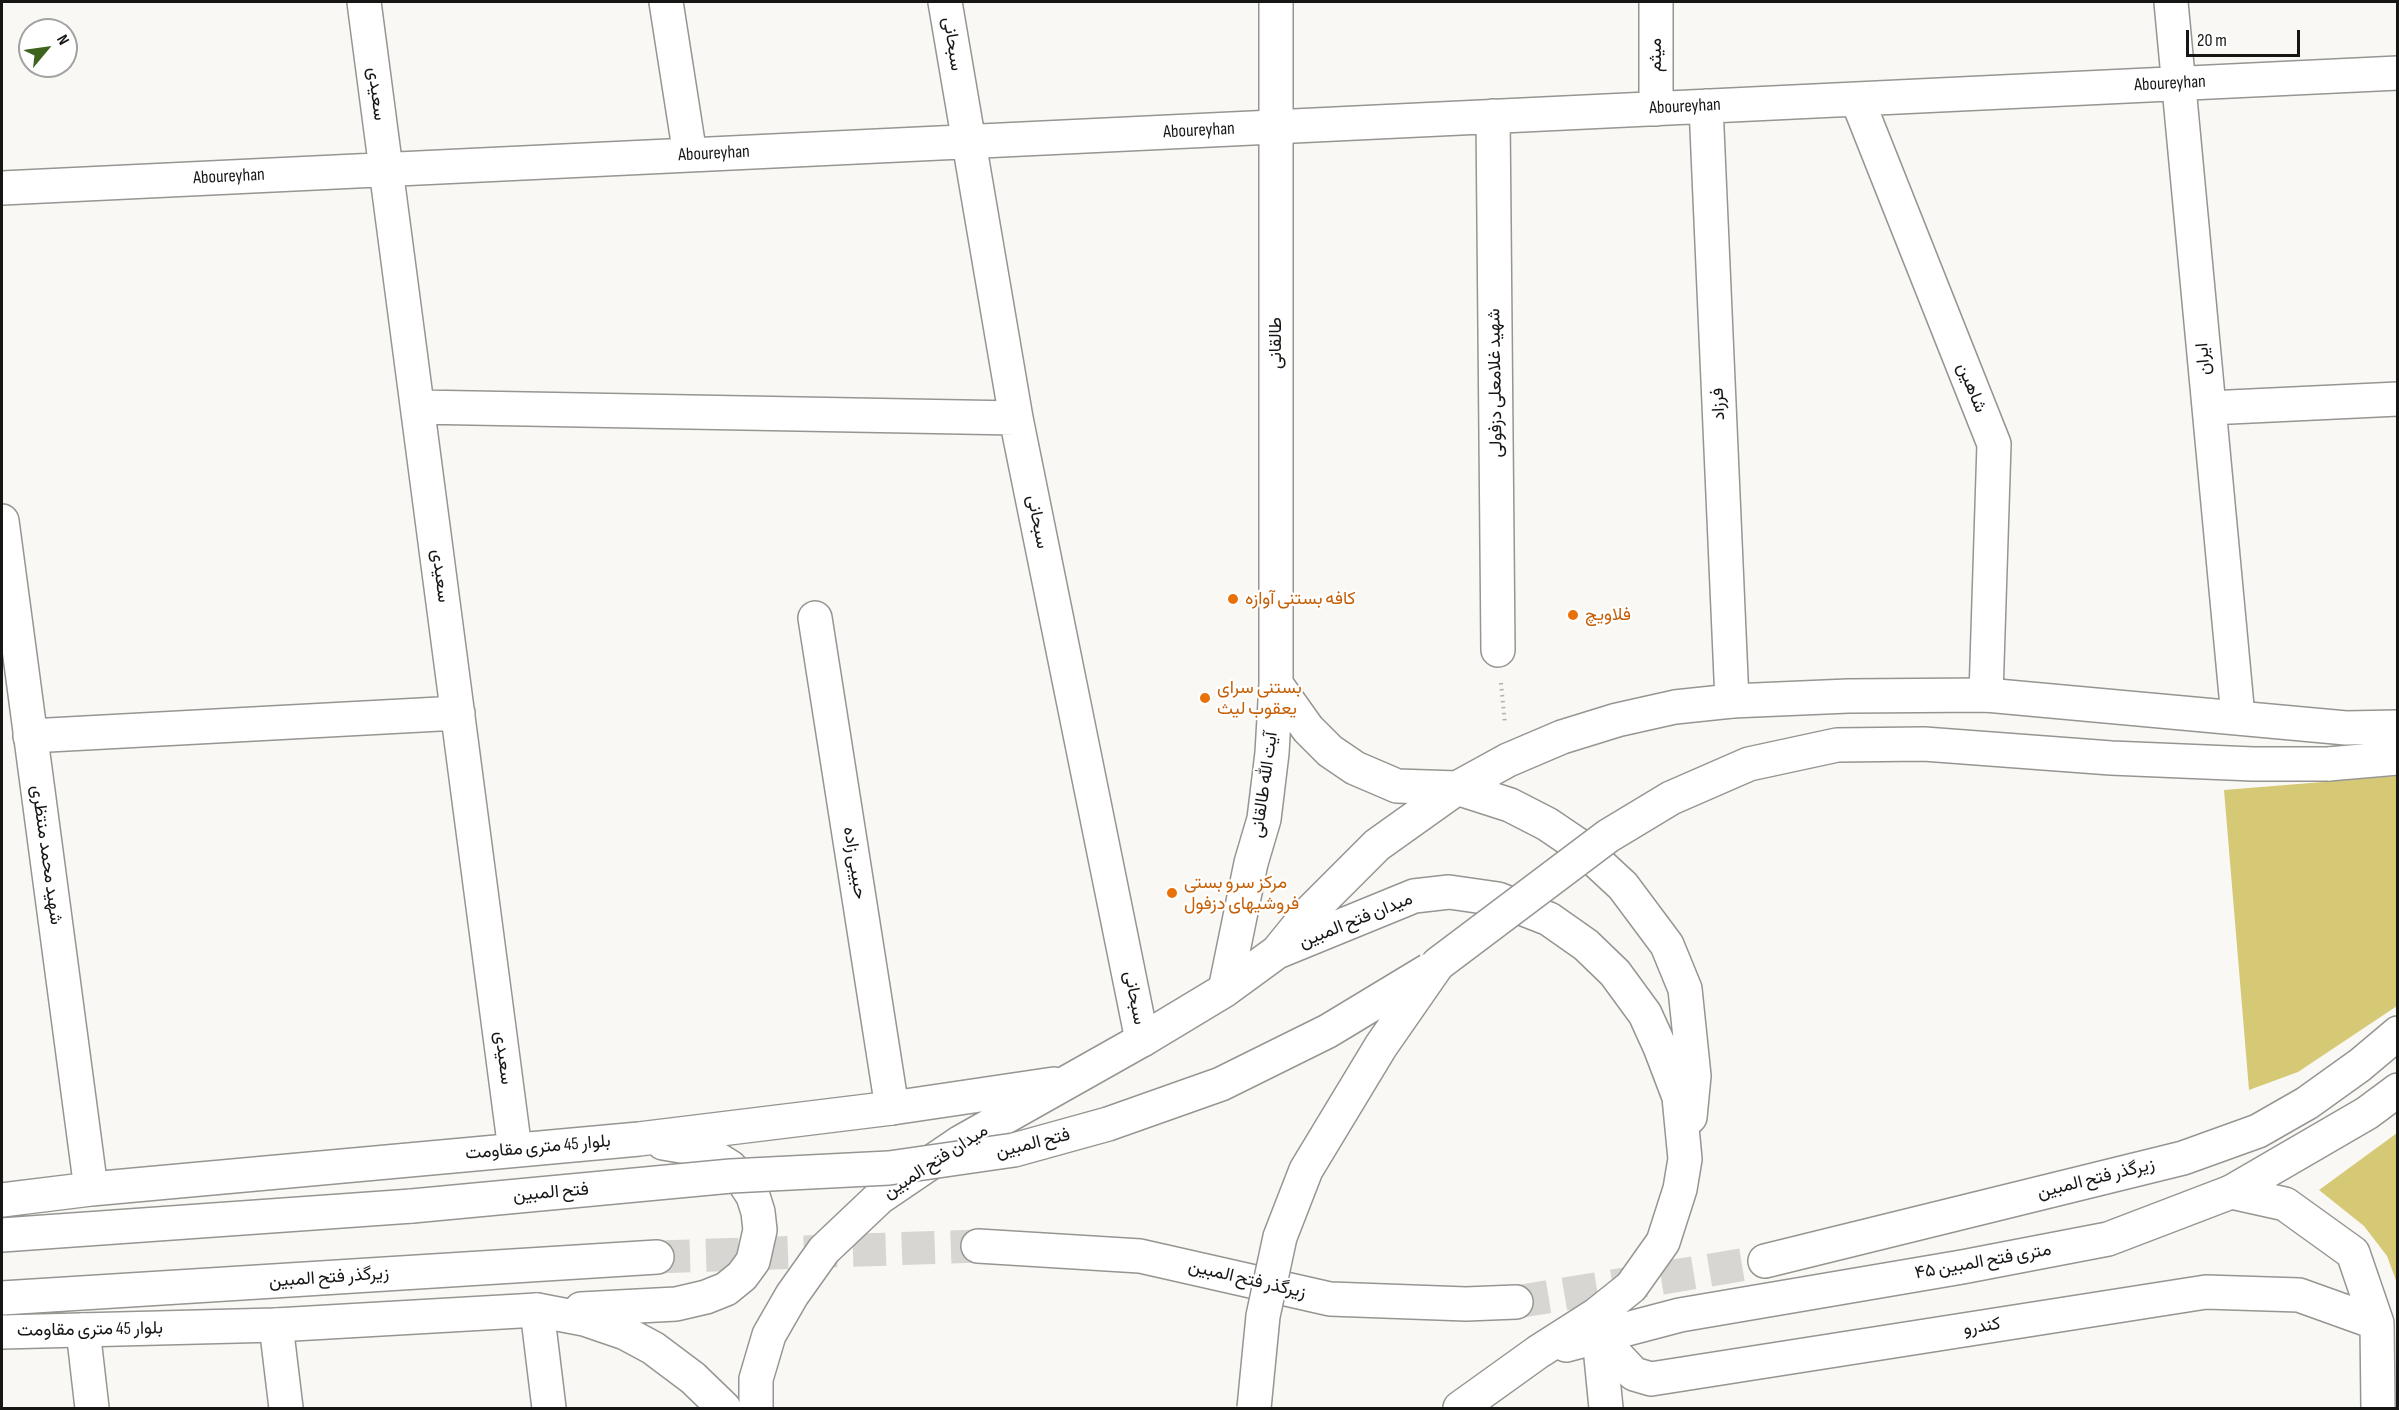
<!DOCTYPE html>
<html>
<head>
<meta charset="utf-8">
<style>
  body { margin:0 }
  #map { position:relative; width:2399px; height:1410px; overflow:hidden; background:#f9f8f4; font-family:"Sofia Sans Condensed",sans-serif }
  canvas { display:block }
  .frame { position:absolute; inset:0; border:3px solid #161615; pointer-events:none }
  .north { position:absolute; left:18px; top:18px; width:60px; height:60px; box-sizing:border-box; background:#fff; border:2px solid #a2a2a1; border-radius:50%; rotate:61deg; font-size:16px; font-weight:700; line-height:24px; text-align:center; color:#161615 }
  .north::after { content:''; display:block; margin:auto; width:21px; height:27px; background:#3d631d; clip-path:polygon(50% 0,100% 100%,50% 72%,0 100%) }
  .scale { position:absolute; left:2186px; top:30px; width:114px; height:27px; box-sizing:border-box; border:3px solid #161615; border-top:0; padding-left:8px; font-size:18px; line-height:21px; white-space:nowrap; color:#161615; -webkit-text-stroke:4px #fff; paint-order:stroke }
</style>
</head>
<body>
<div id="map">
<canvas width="2399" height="1410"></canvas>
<div class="frame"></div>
<div class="north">N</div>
<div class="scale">20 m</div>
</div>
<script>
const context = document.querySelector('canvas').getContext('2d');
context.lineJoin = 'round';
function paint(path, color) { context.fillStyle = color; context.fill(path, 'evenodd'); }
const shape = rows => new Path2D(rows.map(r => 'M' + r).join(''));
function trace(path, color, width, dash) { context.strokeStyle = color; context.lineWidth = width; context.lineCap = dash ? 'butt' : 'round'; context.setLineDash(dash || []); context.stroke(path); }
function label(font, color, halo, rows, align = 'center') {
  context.font = font + ' "Sofia Sans Condensed",Vazirmatn,sans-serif'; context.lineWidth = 4.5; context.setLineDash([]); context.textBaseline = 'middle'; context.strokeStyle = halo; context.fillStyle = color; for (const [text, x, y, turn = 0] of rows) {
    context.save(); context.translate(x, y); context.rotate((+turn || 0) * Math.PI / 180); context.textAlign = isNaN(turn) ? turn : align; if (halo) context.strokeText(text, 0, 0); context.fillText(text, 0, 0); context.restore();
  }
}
const green = shape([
  [2397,776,2397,1006,2298,1072,2249,1090,2224,790],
  [2397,1133,2397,1283,2387,1256,2364,1226,2319,1190]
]);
const majorTunnel = shape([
  [657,1257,978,1246],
  [1516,1302,1765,1261]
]);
const path = shape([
  [1501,683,1505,724]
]);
const minor = shape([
  [364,2,515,1150],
  [666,2,690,155],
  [945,2,1016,418,1142,1040],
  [1656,2,1656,109],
  [2171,2,2238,717],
  [1857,99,1994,444,1986,695],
  [1706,106,1732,701],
  [1493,116,1498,650],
  [2,188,2398,73],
  [418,407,1016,418],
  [2209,408,2398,399],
  [815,618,892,1108],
  [30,736,458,713],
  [2231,1192,2285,1204,2353,1253,2377,1323,2378,1408],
  [537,1310,549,1408],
  [276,1325,286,1408],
  [83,1330,92,1408],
  [1599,1337,1634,1374,1651,1379,2206,1292,2299,1295,2377,1323],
  [1599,1337,1606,1408]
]);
const major = shape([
  [2,521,91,1189],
  [1276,684,1308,729,1330,751,1355,768,1397,786,1457,788,1510,805,1547,824,1581,847,1623,886,1667,945,1685,989,1694,1076,1690,1117],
  [2328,764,2398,758],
  [1278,951,1308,914,1377,845,1457,788,1508,760,1562,737,1617,720,1675,707,1732,701,1848,696,1986,695,2346,728,2398,727],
  [1225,990,1251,863,1264,819,1272,753,1276,684,1276,2],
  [2,1200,91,1189,639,1139,892,1108,1054,1084],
  [2,1235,412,1206],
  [978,1246,1140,1256,1330,1299,1466,1304,1516,1302],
  [1765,1261,2183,1158,2258,1131,2307,1103,2360,1065,2398,1033],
  [2,1298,657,1257],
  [581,1309,676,1304,706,1297,726,1289,742,1276,753,1261,760,1230,758,1212,753,1196,744,1182,730,1167,714,1157,693,1148,663,1143],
  [2,1332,276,1325,537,1310,584,1319,625,1333,653,1348,693,1378,724,1408],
  [1566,1345,1680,1315,1962,1267,2108,1239,2231,1192,2367,1113,2398,1090],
  [756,1408,756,1379,769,1335,792,1295,824,1250,880,1197,961,1142,1142,1040,1225,990,1277,952,1414,896,1449,892,1498,899,1549,919,1586,945,1615,973,1645,1014,1660,1047,1679,1097,1685,1159,1680,1189,1663,1242,1631,1287,1596,1315,1538,1352,1460,1408]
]);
const majorBridge = shape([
  [412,1206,731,1176,889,1168,1014,1150,1108,1124,1221,1084,1328,1031,1429,970],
  [1254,1408,1263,1316,1280,1237,1306,1170,1381,1046,1438,964,1608,836,1671,798,1749,764,1837,745,1924,744,2111,758,2253,764,2328,764]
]);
const markers = [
  [1233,599,6,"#e8710a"],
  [1573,615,6,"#e8710a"],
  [1205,698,6,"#e8710a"],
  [1172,893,6,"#e8710a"]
];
const streetNames = [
  ["سبحانی",952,44,81],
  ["میثم",1656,55,-90],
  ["Aboureyhan",2170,84,-3],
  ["سعیدی",376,94,83],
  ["Aboureyhan",1685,107,-3],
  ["Aboureyhan",1199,131,-3],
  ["Aboureyhan",714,154,-3],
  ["Aboureyhan",229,177,-3],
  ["طالقانی",1276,343,-90],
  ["ایران",2204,359,-95],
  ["شهید غلامعلی دزفولی",1496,383,-91],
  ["شاهین",1971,388,68],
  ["فرزاد",1719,404,-93],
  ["سبحانی",1037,522,79],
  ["سعیدی",440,576,83],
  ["آیت الله طالقانی",1265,785,-82],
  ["شهید محمد منتظری",46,855,82],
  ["حبیبی زاده",854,863,81],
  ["میدان فتح المبین",1356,921,-22],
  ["سبحانی",1134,998,79],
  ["سعیدی",503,1058,83],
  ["فتح المبین",1033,1144,-14],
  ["بلوار 45 متری مقاومت",538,1148,-5],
  ["میدان فتح المبین",936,1162,-33],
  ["زیرگذر فتح المبین",2096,1179,-14],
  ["فتح المبین",551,1193,-5],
  ["۴۵ متری فتح المبین",1983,1262,-10],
  ["زیرگذر فتح المبین",329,1278,-4],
  ["زیرگذر فتح المبین",1247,1280,13],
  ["کندرو",1982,1327,-9],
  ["بلوار 45 متری مقاومت",90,1330,-1]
];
const foodNames = [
  ["کافه بستنی آوازه",1245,599],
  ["فلاویچ",1585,615],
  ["بستنی سرای",1217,688],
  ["یعقوب لیث",1217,709],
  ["مرکز سرو بستی",1184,883],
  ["فروشیهای دزفول",1184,904]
];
paint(green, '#d6c976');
trace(majorTunnel, '#d7d6d3', 33, [33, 16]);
trace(minor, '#969591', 36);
trace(major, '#969591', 36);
trace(path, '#b1b0ad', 4, [1.5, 4.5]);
trace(minor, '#fff', 33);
trace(major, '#fff', 33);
trace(majorBridge, '#969591', 36, []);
trace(majorBridge, '#fff', 33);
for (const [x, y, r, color] of markers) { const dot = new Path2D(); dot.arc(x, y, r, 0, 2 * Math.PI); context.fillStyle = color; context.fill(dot); trace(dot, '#fff', 2); }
label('18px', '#161615', '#fff', streetNames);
label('18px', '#c56008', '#fff', foodNames, 'left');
</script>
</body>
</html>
